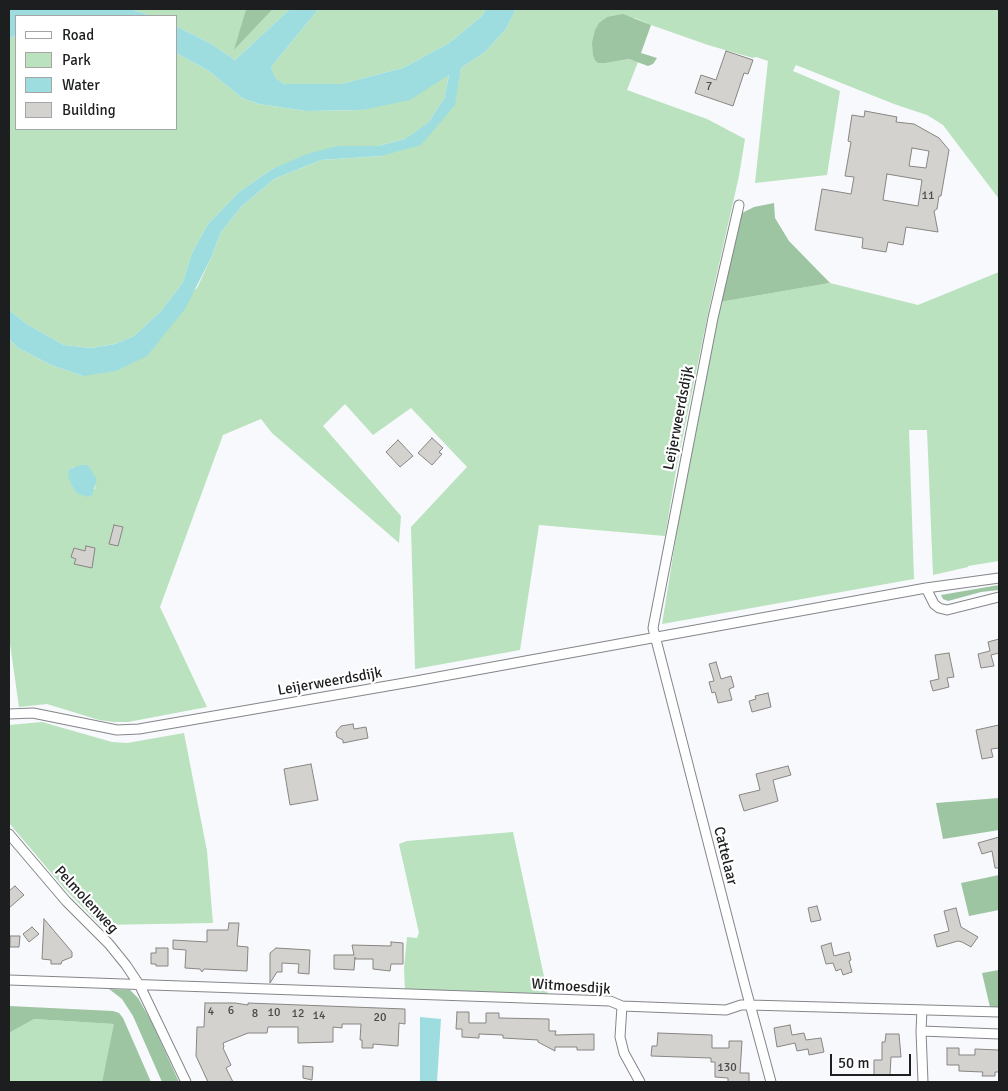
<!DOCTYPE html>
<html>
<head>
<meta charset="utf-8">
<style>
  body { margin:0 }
  #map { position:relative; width:1008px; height:1091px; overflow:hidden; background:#f7f9fd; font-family:Signika,sans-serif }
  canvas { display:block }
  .frame { position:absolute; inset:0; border:10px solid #1d1e1f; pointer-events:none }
  .legend { position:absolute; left:15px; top:15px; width:162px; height:115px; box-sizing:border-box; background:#fff; border:1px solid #a5a5a5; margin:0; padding:6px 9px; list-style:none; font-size:15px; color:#1d1e1f }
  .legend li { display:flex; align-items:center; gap:10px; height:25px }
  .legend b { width:25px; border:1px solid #a5a5a5 }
  .scale { position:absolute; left:830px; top:1054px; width:81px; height:22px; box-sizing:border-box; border:2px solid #1d1e1f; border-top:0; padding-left:6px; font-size:15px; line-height:18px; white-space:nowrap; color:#1d1e1f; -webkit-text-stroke:4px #fff; paint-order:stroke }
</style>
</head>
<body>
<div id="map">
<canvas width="1008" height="1091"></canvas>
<div class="frame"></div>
<ul class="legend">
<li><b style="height:6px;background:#fff"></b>Road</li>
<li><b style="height:14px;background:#bae2be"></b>Park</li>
<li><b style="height:14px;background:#9ddddf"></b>Water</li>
<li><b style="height:14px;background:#d4d2ce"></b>Building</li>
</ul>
<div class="scale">50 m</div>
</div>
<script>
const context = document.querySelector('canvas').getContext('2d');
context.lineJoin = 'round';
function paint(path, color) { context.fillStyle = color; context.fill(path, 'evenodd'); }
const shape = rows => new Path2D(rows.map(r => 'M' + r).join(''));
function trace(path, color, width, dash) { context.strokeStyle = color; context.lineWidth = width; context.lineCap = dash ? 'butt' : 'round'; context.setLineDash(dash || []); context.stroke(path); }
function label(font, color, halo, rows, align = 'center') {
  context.font = font + ' Signika,sans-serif'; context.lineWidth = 4.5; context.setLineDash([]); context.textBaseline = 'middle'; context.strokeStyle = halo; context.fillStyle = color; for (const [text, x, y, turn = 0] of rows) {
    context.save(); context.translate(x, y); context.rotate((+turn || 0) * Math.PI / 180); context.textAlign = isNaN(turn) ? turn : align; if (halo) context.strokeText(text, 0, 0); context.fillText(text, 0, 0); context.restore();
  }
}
const green = shape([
  [131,9,246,9,235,49,273,9,290,9,235,60,210,43,176,26,176,16,152,16],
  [316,9,486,9,482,16,449,43,403,68,341,84,284,84,274,78,271,67,317,11],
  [516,9,999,9,999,199,943,125,927,115,894,104,796,65,793,71,840,91,827,175,755,183,768,61,756,57,753,58,708,45,651,25,635,18,607,17,599,24,595,30,606,63,629,59,638,62,627,90,707,119,745,139,739,176,710,304,677,465,665,536,539,525,520,650,415,669,411,527,467,467,411,408,373,435,345,404,323,426,401,516,399,543,272,433,261,419,223,435,160,607,207,707,128,722,114,722,99,720,47,704,19,707,9,637,9,339,18,348,51,365,83,376,197,288,211,258,221,232,242,206,274,179,321,160,381,156,454,105,461,68,485,52,506,29],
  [74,467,96,479,95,489,73,488,68,471,69,469],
  [16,35,16,129,176,129,176,53,209,71,242,98,259,104,306,111,362,110,449,75,444,99,428,123,405,139,378,146,337,146,272,169,239,192,208,224,192,253,183,282,161,311,134,336,115,344,91,348,64,345,28,325,9,310,9,39],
  [999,272,999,561,968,566,968,567,933,575,927,430,909,430,914,579,662,624,688,463,720,302,830,283,918,305],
  [42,722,112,742,127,743,184,733,207,851,213,923,100,925,64,888,9,823,9,725],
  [513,832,548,995,405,991,404,968,407,937,417,938,419,933,399,844,407,841],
  [34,1019,115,1024,102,1082,9,1082,9,1033]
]);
const forest = shape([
  [246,9,273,9,234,50],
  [623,14,651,25,641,53,657,58,653,64,648,66,629,59,606,63,598,63,595,60,593,55,592,43,595,30,599,23,607,17],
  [774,203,775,218,789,241,830,283,720,302,740,214,754,207],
  [999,585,999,590,981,592,948,601,943,599,941,595],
  [999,798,999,830,943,839,936,803],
  [999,875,999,910,969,916,961,883],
  [999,970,999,1007,990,1007,982,973],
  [109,989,130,990,138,998,151,1021,179,1082,162,1082,133,1016,122,999],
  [9,1006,113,1011,119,1013,123,1018,151,1082,102,1082,114,1024,34,1019,9,1033]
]);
const water = shape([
  [9,9,131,9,152,16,16,16,16,35,9,39],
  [290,9,316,9,317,11,271,67,275,78,284,84,341,84,403,68,449,43,482,16,486,9,516,9,506,29,485,52,461,68,455,105,421,145,381,156,321,160,274,179,242,206,221,232,211,258,185,309,147,356,116,371,83,376,51,365,18,348,9,339,9,310,28,325,64,345,91,348,115,344,134,336,161,311,183,282,192,253,208,224,239,192,272,169,307,154,337,146,378,146,405,139,428,123,444,99,449,75,410,100,362,110,306,111,259,104,242,98,209,71,176,53,176,26,210,43,235,60],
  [81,465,88,465,97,480,92,495,88,497,78,494,73,488,69,479,68,471,69,469],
  [420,1017,441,1019,437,1082,420,1082]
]);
const building = shape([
  [726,51,753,60,748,74,744,73,733,106,695,93,701,75,716,80,726,51],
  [865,111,897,117,896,122,914,124,939,138,949,150,941,196,939,196,937,209,934,211,938,232,906,227,903,245,888,242,886,252,862,248,863,238,815,230,822,189,851,194,854,177,845,176,851,142,848,141,852,115,864,117,865,111],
  [912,148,929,151,926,168,909,166,912,148],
  [887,174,922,180,918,206,883,200,887,174],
  [432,438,443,448,439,452,442,454,432,465,418,453,432,438],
  [398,440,413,456,400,467,386,452,398,440],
  [114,525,123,527,118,546,109,544,114,525],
  [86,546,95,548,92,568,74,564,76,559,71,557,74,548,85,551,86,546],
  [999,639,999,653,991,655,994,666,981,668,978,654,990,651,988,642,999,639],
  [949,653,954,677,947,678,949,687,933,691,930,681,939,679,935,655,949,653],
  [716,662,721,679,731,676,734,687,729,689,732,700,718,703,715,692,712,693,709,682,714,681,709,664,716,662],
  [768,693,771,707,752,712,749,701,756,699,755,696,768,693],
  [353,724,354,729,366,727,368,738,343,743,343,740,337,737,336,732,341,726,353,724],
  [999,725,999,748,991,749,993,757,982,759,976,730,999,725],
  [311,764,318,800,290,805,284,769,311,764],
  [788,766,791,775,773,780,778,801,744,811,739,795,760,790,756,774,788,766],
  [999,837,999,868,995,868,992,851,982,854,978,843,999,837],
  [15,886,24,895,9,908,9,891,15,886],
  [817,906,821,920,811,922,808,908,817,906],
  [956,908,961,927,978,937,971,947,962,942,958,941,937,947,934,935,949,931,944,911,956,908],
  [44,919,72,952,72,957,62,961,61,964,51,964,51,960,42,959,44,919],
  [229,923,239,923,237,946,248,947,247,971,204,969,202,972,200,969,185,968,186,950,173,949,173,940,207,942,207,930,228,930,229,923],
  [32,927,39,934,29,942,23,934,32,927],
  [10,936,20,936,19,947,10,947,10,936],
  [391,942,403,943,403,964,391,964,390,971,373,969,373,959,355,959,355,957,354,970,334,969,334,955,354,955,352,945,391,946,391,942],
  [831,943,834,956,849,952,851,960,849,961,852,972,843,975,841,969,836,971,833,963,826,964,821,946,831,943],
  [156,948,168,948,168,966,156,966,156,964,151,964,151,953,156,953,156,948],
  [276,948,310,950,309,974,298,973,299,964,282,963,282,972,277,972,270,983,270,953,276,948],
  [205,1003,235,1003,248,1005,248,1003,405,1009,405,1024,399,1023,398,1046,373,1044,373,1048,362,1048,362,1040,360,1040,361,1024,342,1024,342,1028,333,1027,333,1042,298,1043,298,1027,268,1027,267,1033,248,1033,223,1043,224,1047,223,1048,231,1065,226,1068,233,1082,208,1082,196,1056,197,1027,204,1027,205,1003],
  [457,1012,469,1012,469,1023,486,1023,486,1013,499,1013,499,1018,549,1019,549,1031,556,1031,555,1035,594,1034,594,1050,577,1050,577,1047,555,1047,555,1051,538,1042,538,1040,503,1038,503,1035,479,1034,479,1038,462,1037,462,1029,456,1029,457,1012],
  [790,1025,792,1035,804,1033,806,1040,821,1038,824,1052,809,1055,808,1049,797,1051,795,1043,777,1047,774,1028,790,1025],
  [658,1033,712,1035,712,1048,729,1048,729,1041,742,1041,740,1073,749,1073,749,1082,728,1082,728,1078,715,1077,715,1062,711,1062,711,1058,651,1056,652,1046,657,1046,658,1033],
  [886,1034,899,1034,901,1057,891,1057,890,1075,874,1075,874,1060,882,1060,882,1042,885,1042,886,1034],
  [947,1048,959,1048,959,1055,975,1055,975,1049,999,1050,999,1072,995,1072,995,1076,982,1076,983,1072,959,1071,959,1065,947,1065,947,1048],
  [303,1066,313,1067,312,1080,303,1078,303,1066]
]);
const street = shape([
  [739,205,713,318,653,628,745,986,771,1082],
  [926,588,934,604,939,608,947,610,999,597],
  [9,714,33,713,117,730,139,729,416,681,926,588,999,578],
  [9,834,66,901,109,944,126,965,140,986,186,1082],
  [9,980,610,1001,622,1006,726,1010,741,1005,750,1005,999,1012],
  [622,1006,620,1037,624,1053,640,1082],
  [922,1010,921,1031,923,1082],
  [921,1031,999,1034]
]);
const numberNames = [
  ["7",709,87],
  ["11",928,196],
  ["6",231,1011],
  ["4",211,1012],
  ["10",274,1013],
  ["8",255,1014],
  ["12",298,1014],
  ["14",319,1016],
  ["20",380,1018],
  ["130",727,1068]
];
const streetNames = [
  ["Leijerweerdsdijk",679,418,-79],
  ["Leijerweerdsdijk",330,682,-10],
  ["Cattelaar",725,856,76],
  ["Pelmolenweg",86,900,47],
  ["Witmoesdijk",571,987,4]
];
paint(green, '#bae2be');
paint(forest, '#9dc5a2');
paint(water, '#9ddddf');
paint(building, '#d4d2ce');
trace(building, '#888582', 1);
trace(street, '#848689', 11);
trace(street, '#fff', 9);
label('12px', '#4b4b4b', null, numberNames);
label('15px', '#1d1e1f', '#fff', streetNames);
</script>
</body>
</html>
